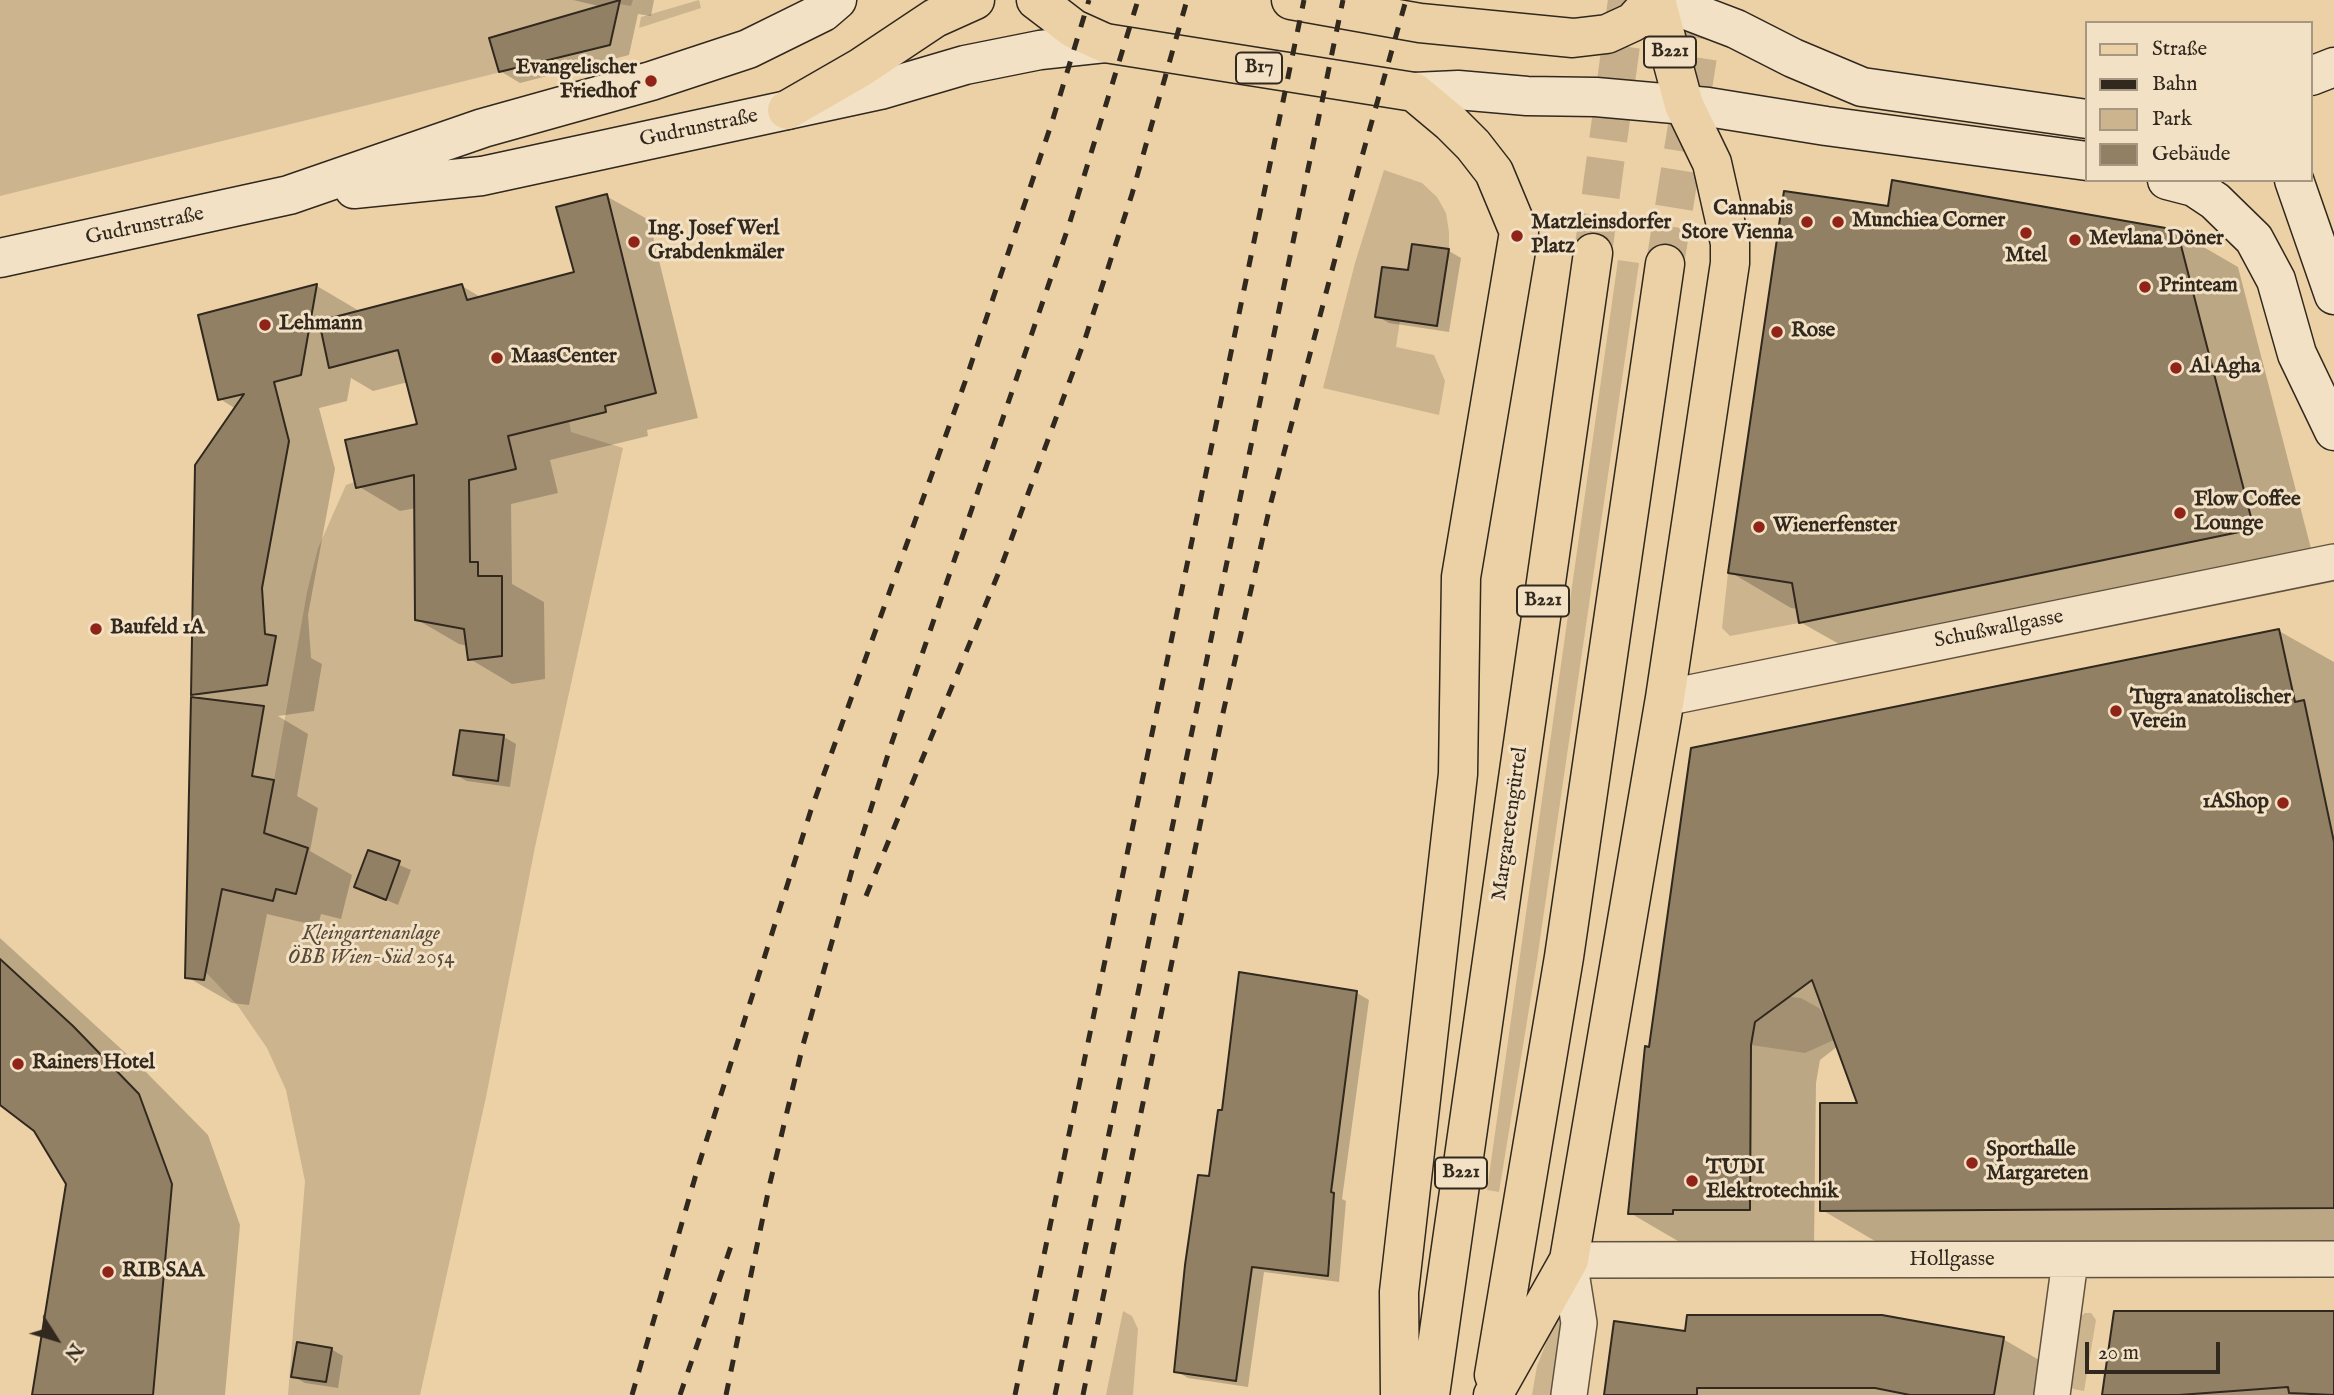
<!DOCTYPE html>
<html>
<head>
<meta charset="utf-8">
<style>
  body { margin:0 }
  #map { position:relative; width:2334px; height:1395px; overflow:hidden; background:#ecd1a6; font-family:"IM FELL English",serif }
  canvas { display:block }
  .legend { position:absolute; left:2085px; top:21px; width:228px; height:161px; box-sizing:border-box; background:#f3e1c5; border:2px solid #a59782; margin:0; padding:9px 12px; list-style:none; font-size:21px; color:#31281e }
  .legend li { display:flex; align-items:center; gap:14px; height:35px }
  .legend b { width:35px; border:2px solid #a59782 }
  .north { position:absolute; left:21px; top:1304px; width:70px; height:70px; -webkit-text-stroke:5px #f3e1c5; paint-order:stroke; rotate:127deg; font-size:19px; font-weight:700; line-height:28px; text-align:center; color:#31281e }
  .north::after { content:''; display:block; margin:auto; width:24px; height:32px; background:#31281e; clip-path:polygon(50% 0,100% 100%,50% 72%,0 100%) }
  .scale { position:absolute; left:2085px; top:1342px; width:135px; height:32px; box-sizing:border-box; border:4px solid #31281e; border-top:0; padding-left:9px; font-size:21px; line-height:24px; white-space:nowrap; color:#31281e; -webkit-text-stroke:5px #f3e1c5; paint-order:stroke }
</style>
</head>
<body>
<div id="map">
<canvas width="2334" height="1395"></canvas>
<ul class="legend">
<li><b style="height:9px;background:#ecd1a6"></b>Straße</li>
<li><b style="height:9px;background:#31281e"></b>Bahn</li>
<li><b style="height:19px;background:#ccb48f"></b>Park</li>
<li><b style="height:19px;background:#928065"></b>Gebäude</li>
</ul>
<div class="north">N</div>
<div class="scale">20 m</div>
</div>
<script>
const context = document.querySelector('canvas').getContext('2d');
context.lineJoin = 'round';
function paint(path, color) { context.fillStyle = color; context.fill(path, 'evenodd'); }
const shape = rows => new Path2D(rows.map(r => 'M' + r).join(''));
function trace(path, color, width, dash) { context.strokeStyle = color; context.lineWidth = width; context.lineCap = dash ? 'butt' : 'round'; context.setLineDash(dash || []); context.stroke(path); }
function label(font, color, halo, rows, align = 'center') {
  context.font = font + ' "IM FELL English",serif'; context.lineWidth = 6; context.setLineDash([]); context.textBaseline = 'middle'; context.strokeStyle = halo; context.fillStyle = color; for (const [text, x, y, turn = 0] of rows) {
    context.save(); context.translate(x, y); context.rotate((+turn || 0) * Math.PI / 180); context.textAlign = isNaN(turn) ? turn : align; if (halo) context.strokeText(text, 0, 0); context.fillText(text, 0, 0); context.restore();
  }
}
const green = shape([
  [0,0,633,0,631,6,619,4,610,45,0,196],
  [699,0,701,8,639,28,641,17],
  [1384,170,1422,183,1437,197,1446,213,1449,232,1449,249,1413,244,1408,270,1382,267,1375,316,1400,320,1396,347,1434,355,1445,381,1439,415,1323,388,1355,263],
  [1618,260,1639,263,1537,960,1499,1192,1487,1190],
  [569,420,571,432,623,448,535,847,486,1097,420,1395,288,1395,305,1181,286,1090,267,1048,238,1006,197,963,207,964,230,852,274,780,307,592,318,548,346,485,425,457],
  [1728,573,1792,583,1799,623,1730,636,1722,628],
  [1775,995,1801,998,1819,1008,1826,1018,1834,1040,1805,1053,1751,1045,1756,1015,1762,1017,1773,1009],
  [1123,1311,1132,1316,1138,1329,1133,1395,1106,1395],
  [2085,1313,2091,1313,2096,1320,2084,1391,2073,1389,2068,1383,2078,1318],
  [1556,1318,1563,1318,1556,1395,1532,1395,1537,1366],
  [2288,1387,2289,1393,2304,1395,2179,1395]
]);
const shadow = shape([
  [573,0,654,0,651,16,638,14,629,55,520,83,500,71,603,7],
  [606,196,649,220,698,418,647,430,648,436,550,460,558,493,511,504,512,584,544,602,545,679,512,684,470,659,468,646,459,644,416,619,416,508,400,511,358,486,419,426,408,382,373,391,351,378,347,401,319,408,335,469,308,615,311,658,322,664,314,711,278,716,308,734,297,796,318,808,310,851,352,875,341,919,321,914,318,926,267,914,249,1005,232,1003,187,977,204,700,193,694,236,409,220,399,201,316,317,286,361,312,462,286,482,298,576,273],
  [1890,208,2176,231,2238,267,2315,564,1862,657,1800,622,1798,609,1791,608,1730,572],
  [1414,246,1449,251,1461,258,1449,332,1389,323,1377,316,1410,272],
  [2279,631,2334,662,2334,1244,1887,1248,1822,1210,1860,1105,1838,1046,1820,1060,1816,1083,1814,1247,1695,1251,1630,1213,1650,1048],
  [461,732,504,737,516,744,510,787,467,781,455,775],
  [369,852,411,870,398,905,356,887],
  [0,938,142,1068,208,1135,240,1225,225,1395,33,1395,68,1183,35,1130,0,1103],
  [1357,993,1369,1000,1342,1199,1346,1201,1339,1282,1264,1272,1248,1387,1188,1378,1176,1371,1224,1113],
  [2334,1313,2334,1395,2104,1395],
  [1686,1333,2003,1339,2065,1375,2062,1395,1606,1395],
  [331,1349,343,1356,338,1388,305,1383,293,1376]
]);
const building = shape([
  [620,0,610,45,499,72,489,38,620,0],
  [1892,180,2177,230,2254,529,1799,623,1792,583,1728,573,1784,191,1888,206,1892,180],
  [607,194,656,393,605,406,606,412,508,436,516,469,469,480,470,562,478,562,478,576,502,576,502,656,468,660,464,629,415,620,414,475,356,488,345,440,417,424,398,350,329,368,319,321,462,284,467,300,574,272,556,207,607,194],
  [1412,244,1449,249,1437,326,1375,317,1382,267,1408,270,1412,244],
  [317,284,301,375,274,382,289,441,262,588,265,634,276,636,267,685,191,695,195,465,244,394,218,400,198,315,317,284],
  [2279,629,2295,702,2304,700,2334,842,2334,1208,1820,1211,1820,1103,1857,1103,1812,980,1755,1022,1751,1045,1750,1210,1673,1210,1673,1214,1628,1214,1645,1046,1649,1047,1691,748,2279,629],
  [191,697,264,706,252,776,274,780,264,833,308,848,296,894,276,889,273,901,222,889,204,980,185,978,191,697],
  [460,730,504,735,498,781,453,775,460,730],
  [368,850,400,861,386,900,354,887,368,850],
  [0,959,73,1026,139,1094,172,1184,153,1395,32,1395,66,1184,34,1131,0,1105,0,959],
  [1239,972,1357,991,1331,1192,1334,1193,1328,1276,1252,1267,1236,1381,1174,1372,1185,1265,1198,1175,1209,1176,1218,1110,1222,1110,1239,972],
  [2114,1311,2334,1311,2334,1395,2289,1393,2288,1387,2179,1395,2102,1395,2114,1311],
  [1687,1315,1882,1315,2004,1337,1994,1395,1910,1395,1875,1388,1697,1388,1697,1395,1604,1395,1614,1321,1685,1331,1687,1315],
  [297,1342,332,1348,326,1382,291,1377,297,1342]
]);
const primaryTunnel = shape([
  [1593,253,1627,0],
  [1665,264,1707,0]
]);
const street = shape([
  [1665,698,2334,562],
  [1569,1395,1579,1323,1569,1260,2334,1259],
  [2052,1395,2070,1261]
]);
const secondary = shape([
  [1660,0,1736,29,1793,58,1862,87,2087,119],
  [2311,76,2334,67],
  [1414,92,1458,90,1527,96,1596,97,1708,107,1826,126,2087,161],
  [2167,180,2194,187,2215,201,2254,239,2276,280,2297,354,2334,431],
  [2294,180,2334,295],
  [354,189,482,176,880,90,965,65,1040,50,1105,43],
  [0,258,289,195,483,128,651,81,748,49,823,12,837,0]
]);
const primary = shape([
  [1036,0,1074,29,1105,43,1414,92,1451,123,1473,145,1494,172,1519,232,1461,577,1458,774,1399,1292,1400,1395],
  [1291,0,1420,23,1573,38,1607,34,1633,22,1653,0],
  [787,110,860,68,935,18,975,0],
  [1494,1375,1564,957,1665,264],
  [1430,1395,1593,253],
  [1493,1395,1569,1260,1665,698,1730,263,1730,243,1712,163,1684,105,1656,0]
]);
const rail = shape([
  [866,896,1001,567,1084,342,1132,194,1187,0],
  [632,1395,699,1164,811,810,965,382,1052,122,1089,0],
  [680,1395,732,1243],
  [726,1395,770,1183,803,1045,856,856,891,745,1069,225,1138,0],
  [1015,1395,1304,0],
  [1055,1395,1343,0],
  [1083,1395,1223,713,1270,506,1361,160,1406,0]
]);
const markers = [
  [651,81,7,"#8f2418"],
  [1807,222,7,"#8f2418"],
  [1838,222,7,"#8f2418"],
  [2026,233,7,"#8f2418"],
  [1517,236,7,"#8f2418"],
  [2075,240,7,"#8f2418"],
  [634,242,7,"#8f2418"],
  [2145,287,7,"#8f2418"],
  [265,325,7,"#8f2418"],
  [1777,332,7,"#8f2418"],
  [497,358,7,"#8f2418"],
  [2176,368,7,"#8f2418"],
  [2180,513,7,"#8f2418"],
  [1759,527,7,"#8f2418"],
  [96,629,7,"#8f2418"],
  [2116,711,7,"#8f2418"],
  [2283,803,7,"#8f2418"],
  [18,1064,7,"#8f2418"],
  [1972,1163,7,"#8f2418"],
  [1692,1181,7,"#8f2418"],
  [108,1272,7,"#8f2418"]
];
const shields = [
  [1670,52,52],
  [1259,68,46],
  [1543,601,52],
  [1461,1173,52]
];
const shieldNames = [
  ["B221",1670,52],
  ["B17",1259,68],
  ["B221",1543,601],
  ["B221",1461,1173]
];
const poiNames = [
  ["Evangelischer",637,69,"right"],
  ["Friedhof",637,93,"right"],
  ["Cannabis",1793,210,"right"],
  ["Store Vienna",1793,234,"right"],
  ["Munchiea Corner",1852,222],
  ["Matzleinsdorfer",1531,224],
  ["Platz",1531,248],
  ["Ing. Josef Werl",648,230],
  ["Grabdenkmäler",648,254],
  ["Mevlana Döner",2089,240],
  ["Mtel",2026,257,"center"],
  ["Printeam",2159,287],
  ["Lehmann",279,325],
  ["Rose",1791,332],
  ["MaasCenter",511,358],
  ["Al Agha",2190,368],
  ["Flow Coffee",2194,501],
  ["Lounge",2194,525],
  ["Wienerfenster",1773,527],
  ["Baufeld 1A",110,629],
  ["Tugra anatolischer",2130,699],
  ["Verein",2130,723],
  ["1AShop",2269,803,"right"],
  ["Rainers Hotel",32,1064],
  ["Sporthalle",1986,1151],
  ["Margareten",1986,1175],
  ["TUDI",1706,1169],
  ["Elektrotechnik",1706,1193],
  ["RIB SAA",122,1272]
];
const streetNames = [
  ["Gudrunstraße",699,129,-12],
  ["Gudrunstraße",145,227,-12],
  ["Schußwallgasse",1999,630,-11],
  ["Margaretengürtel",1511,824,-82],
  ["Hollgasse",1952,1261]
];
const parkNames = [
  ["Kleingartenanlage",371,935],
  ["ÖBB Wien-Süd 2054",371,959]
];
paint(green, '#ccb48f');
paint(shadow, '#0003');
paint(building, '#928065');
trace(building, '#31281e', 2);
trace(primaryTunnel, '#c7af8b', 38, [38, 19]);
trace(street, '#605240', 38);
trace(secondary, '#31281e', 41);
trace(primary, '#31281e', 41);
trace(street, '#f3e1c5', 35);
trace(secondary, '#f3e1c5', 38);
trace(primary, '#ecd1a6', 38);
trace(rail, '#31281e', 5, [12, 12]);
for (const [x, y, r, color] of markers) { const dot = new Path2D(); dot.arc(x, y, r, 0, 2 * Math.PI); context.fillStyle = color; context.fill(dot); trace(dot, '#f3e1c5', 2.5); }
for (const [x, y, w] of shields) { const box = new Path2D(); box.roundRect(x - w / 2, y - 15.5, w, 31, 5); context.fillStyle = '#f3e1c5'; context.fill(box); trace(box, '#31281e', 2); }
label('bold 19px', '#31281e', null, shieldNames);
label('bold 21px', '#31281e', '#f3e1c5', poiNames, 'left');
label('21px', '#31281e', '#f3e1c5', streetNames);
label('italic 21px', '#584b3a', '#f3e1c5', parkNames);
</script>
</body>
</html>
